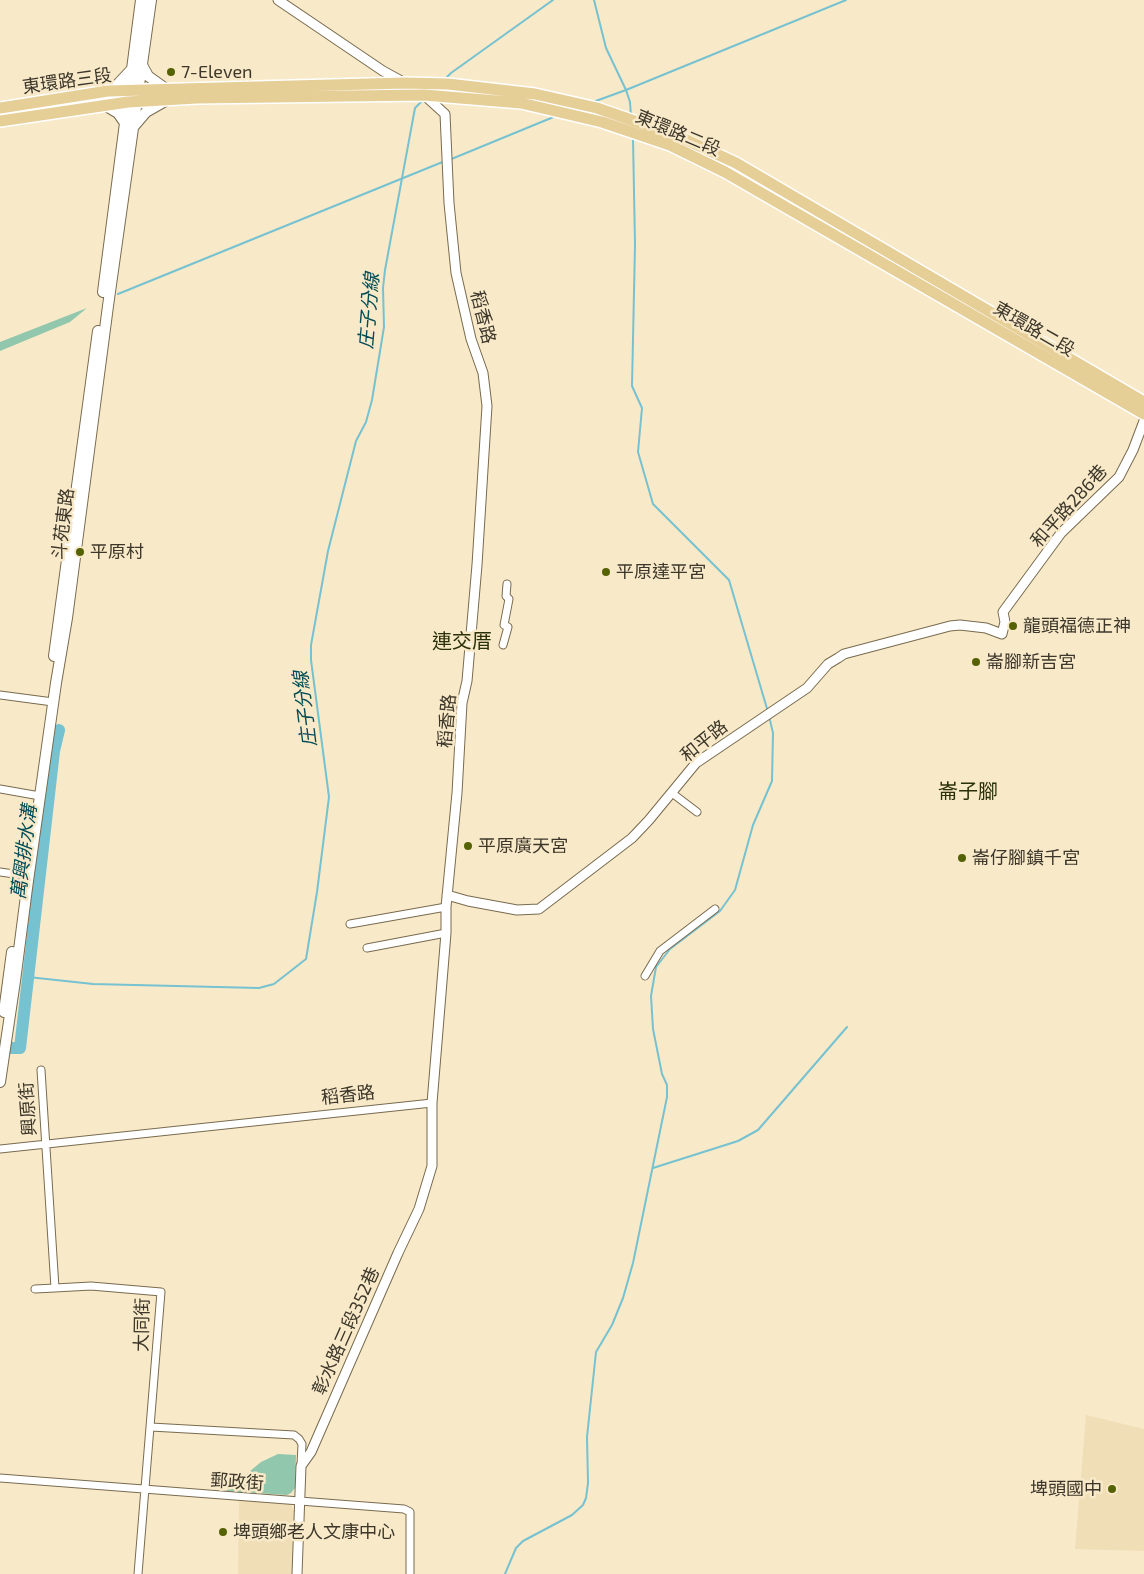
<!DOCTYPE html>
<html>
<head>
<meta charset="utf-8">
<style>
  body { margin:0 }
  canvas { display:block; background:#f8e9c9 }
</style>
</head>
<body>
<canvas width="1144" height="1574"></canvas>
<script>
const context = document.querySelector('canvas').getContext('2d');
context.lineJoin = 'round';
function paint(path, color) { context.fillStyle = color; context.fill(path, 'evenodd'); }
const shape = rows => new Path2D(rows.map(r => 'M' + r).join(''));
function trace(path, color, width, dash) { context.strokeStyle = color; context.lineWidth = width; context.lineCap = dash ? 'butt' : 'round'; context.setLineDash(dash || []); context.stroke(path); }
function label(font, color, halo, rows, align = 'center') {
  context.font = font + ' "Exo 2","Noto Sans TC",sans-serif'; context.lineWidth = 5; context.setLineDash([]); context.textBaseline = 'middle'; context.strokeStyle = halo; context.fillStyle = color; for (const [text, x, y, turn = 0] of rows) {
    context.save(); context.translate(x, y); context.rotate((+turn || 0) * Math.PI / 180); context.textAlign = isNaN(turn) ? turn : align; if (halo) context.strokeText(text, 0, 0); context.fillText(text, 0, 0); context.restore();
  }
}
const built = shape([
  [1086,1415,1144,1429,1144,1551,1075,1549],
  [239,1500,289,1503,294,1510,294,1574,238,1574]
]);
const green = shape([
  [87,308,70,322,0,351,0,342],
  [278,1454,296,1455,295,1488,291,1493,287,1495,226,1491,261,1462]
]);
const stream = shape([
  [594,0,606,48,626,90,630,102,631,116],
  [444,80,451,73,553,0],
  [593,102,626,90,846,0],
  [633,138,635,245,632,386,642,408,638,452,653,504,729,580,768,712],
  [449,160,556,116],
  [118,294,445,161],
  [28,977,93,984,259,988,274,984,306,959,317,892,329,797,311,660,311,645,328,551,356,441,366,422,372,400,384,327,383,288,385,270,415,108,423,100],
  [653,1168,738,1141,758,1130,847,1027],
  [505,1574,516,1548,523,1541,572,1515,583,1505,586,1498,588,1483,587,1437,596,1352,612,1325,623,1298,633,1263,667,1097,667,1085,662,1074,653,1029,651,996,656,967,670,949,720,911,735,890,753,825,772,781,773,733,769,716]
]);
const river = shape([
  [0,1048,20,1048,54,751,59,730]
]);
const minor = shape([
  [503,645,508,627,504,625,509,599,506,596,507,584],
  [0,695,53,702],
  [0,789,40,796],
  [672,793,697,812],
  [0,872,28,876],
  [350,924,446,907],
  [367,948,446,933],
  [645,976,660,951,715,909],
  [41,1070,55,1288,91,1286,161,1292,138,1574],
  [0,1149,432,1103],
  [35,1289,55,1288],
  [151,1427,294,1435,299,1439,302,1444,301,1465],
  [0,1478,404,1509,410,1512,410,1574]
]);
const tertiary = shape([
  [278,0,383,71,405,83],
  [447,895,468,901,517,910,539,909,632,838,649,820,696,763,807,688,828,664,838,658,844,654,950,626,960,625,986,628,1002,634,1005,622,1003,612,1061,533,1119,477,1133,450,1144,421],
  [297,1574,301,1466,311,1452,398,1253,419,1209,432,1166,432,1103,446,933,446,907,457,793,462,703,467,681,477,565,487,406,483,373,471,339,456,273,449,203,445,114,423,94]
]);
const secondary = shape([
  [142,65,148,76,166,89],
  [108,91,118,84,132,69],
  [103,104,118,113,125,123],
  [134,126,146,112,167,100],
  [103,292,141,0],
  [54,656,98,331],
  [4,1012,12,952],
  [0,1082,15,981,27,888,56,683,67,618,108,306,151,0]
]);
const primary = shape([
  [0,108,108,91,405,83,448,84,535,94,597,108,680,137,736,163,1144,402],
  [0,121,128,102,197,98,424,95,521,103,602,122,670,145,725,172,1144,414]
]);
const markers = [
  [171,72,5,"#556203"],
  [80,552,5,"#556203"],
  [606,572,5,"#556203"],
  [1013,626,5,"#556203"],
  [976,662,5,"#556203"],
  [468,846,5,"#556203"],
  [962,858,5,"#556203"],
  [1112,1489,5,"#556203"],
  [223,1532,5,"#556203"]
];
const poiNames = [
  ["7-Eleven",181,72],
  ["平原村",90,552],
  ["平原達平宮",616,572],
  ["龍頭福德正神",1023,626],
  ["崙腳新吉宮",986,662],
  ["平原廣天宮",478,846],
  ["崙仔腳鎮千宮",972,858],
  ["埤頭國中",1102,1489,"right"],
  ["埤頭鄉老人文康中心",233,1532]
];
const streetNames = [
  ["東環路三段",67,81,-8],
  ["東環路二段",678,133,23],
  ["稻香路",483,317,76],
  ["東環路二段",1034,329,30],
  ["和平路286巷",1069,506,-48],
  ["斗苑東路",63,524,-83],
  ["稻香路",447,721,-85],
  ["和平路",704,741,-39],
  ["稻香路",348,1095,-6],
  ["興原街",28,1109,-94],
  ["大同街",142,1325,-89],
  ["彰水路三段352巷",346,1331,-66],
  ["郵政街",237,1482,4]
];
const waterNames = [
  ["庄子分線",369,311,-85],
  ["庄子分線",305,709,-97],
  ["萬興排水溝",24,852,-83]
];
const quarterNames = [
  ["連交厝",462,641],
  ["崙子腳",968,791]
];
paint(built, '#f0deb6');
paint(green, '#91c7ac');
trace(stream, '#76c2d1', 2);
trace(river, '#76c2d1', 12);
trace(minor, '#786b4e', 9);
trace(tertiary, '#786b4e', 11);
trace(secondary, '#786b4e', 12);
trace(primary, '#fff', 14);
trace(minor, '#fff', 7);
trace(tertiary, '#fff', 9);
trace(secondary, '#fff', 10);
trace(primary, '#e6ce97', 11);
for (const [x, y, r, color] of markers) { const dot = new Path2D(); dot.arc(x, y, r, 0, 2 * Math.PI); context.fillStyle = color; context.fill(dot); trace(dot, '#f8e9c9', 2); }
label('18px', '#3c372a', '#f8e9c9', poiNames, 'left');
label('18px', '#3c372a', '#f8e9c9', streetNames);
label('italic 19px', '#024b55', '#f8e9c9', waterNames);
label('20px', '#2a3109', '#f8e9c9', quarterNames);
</script>
</body>
</html>
